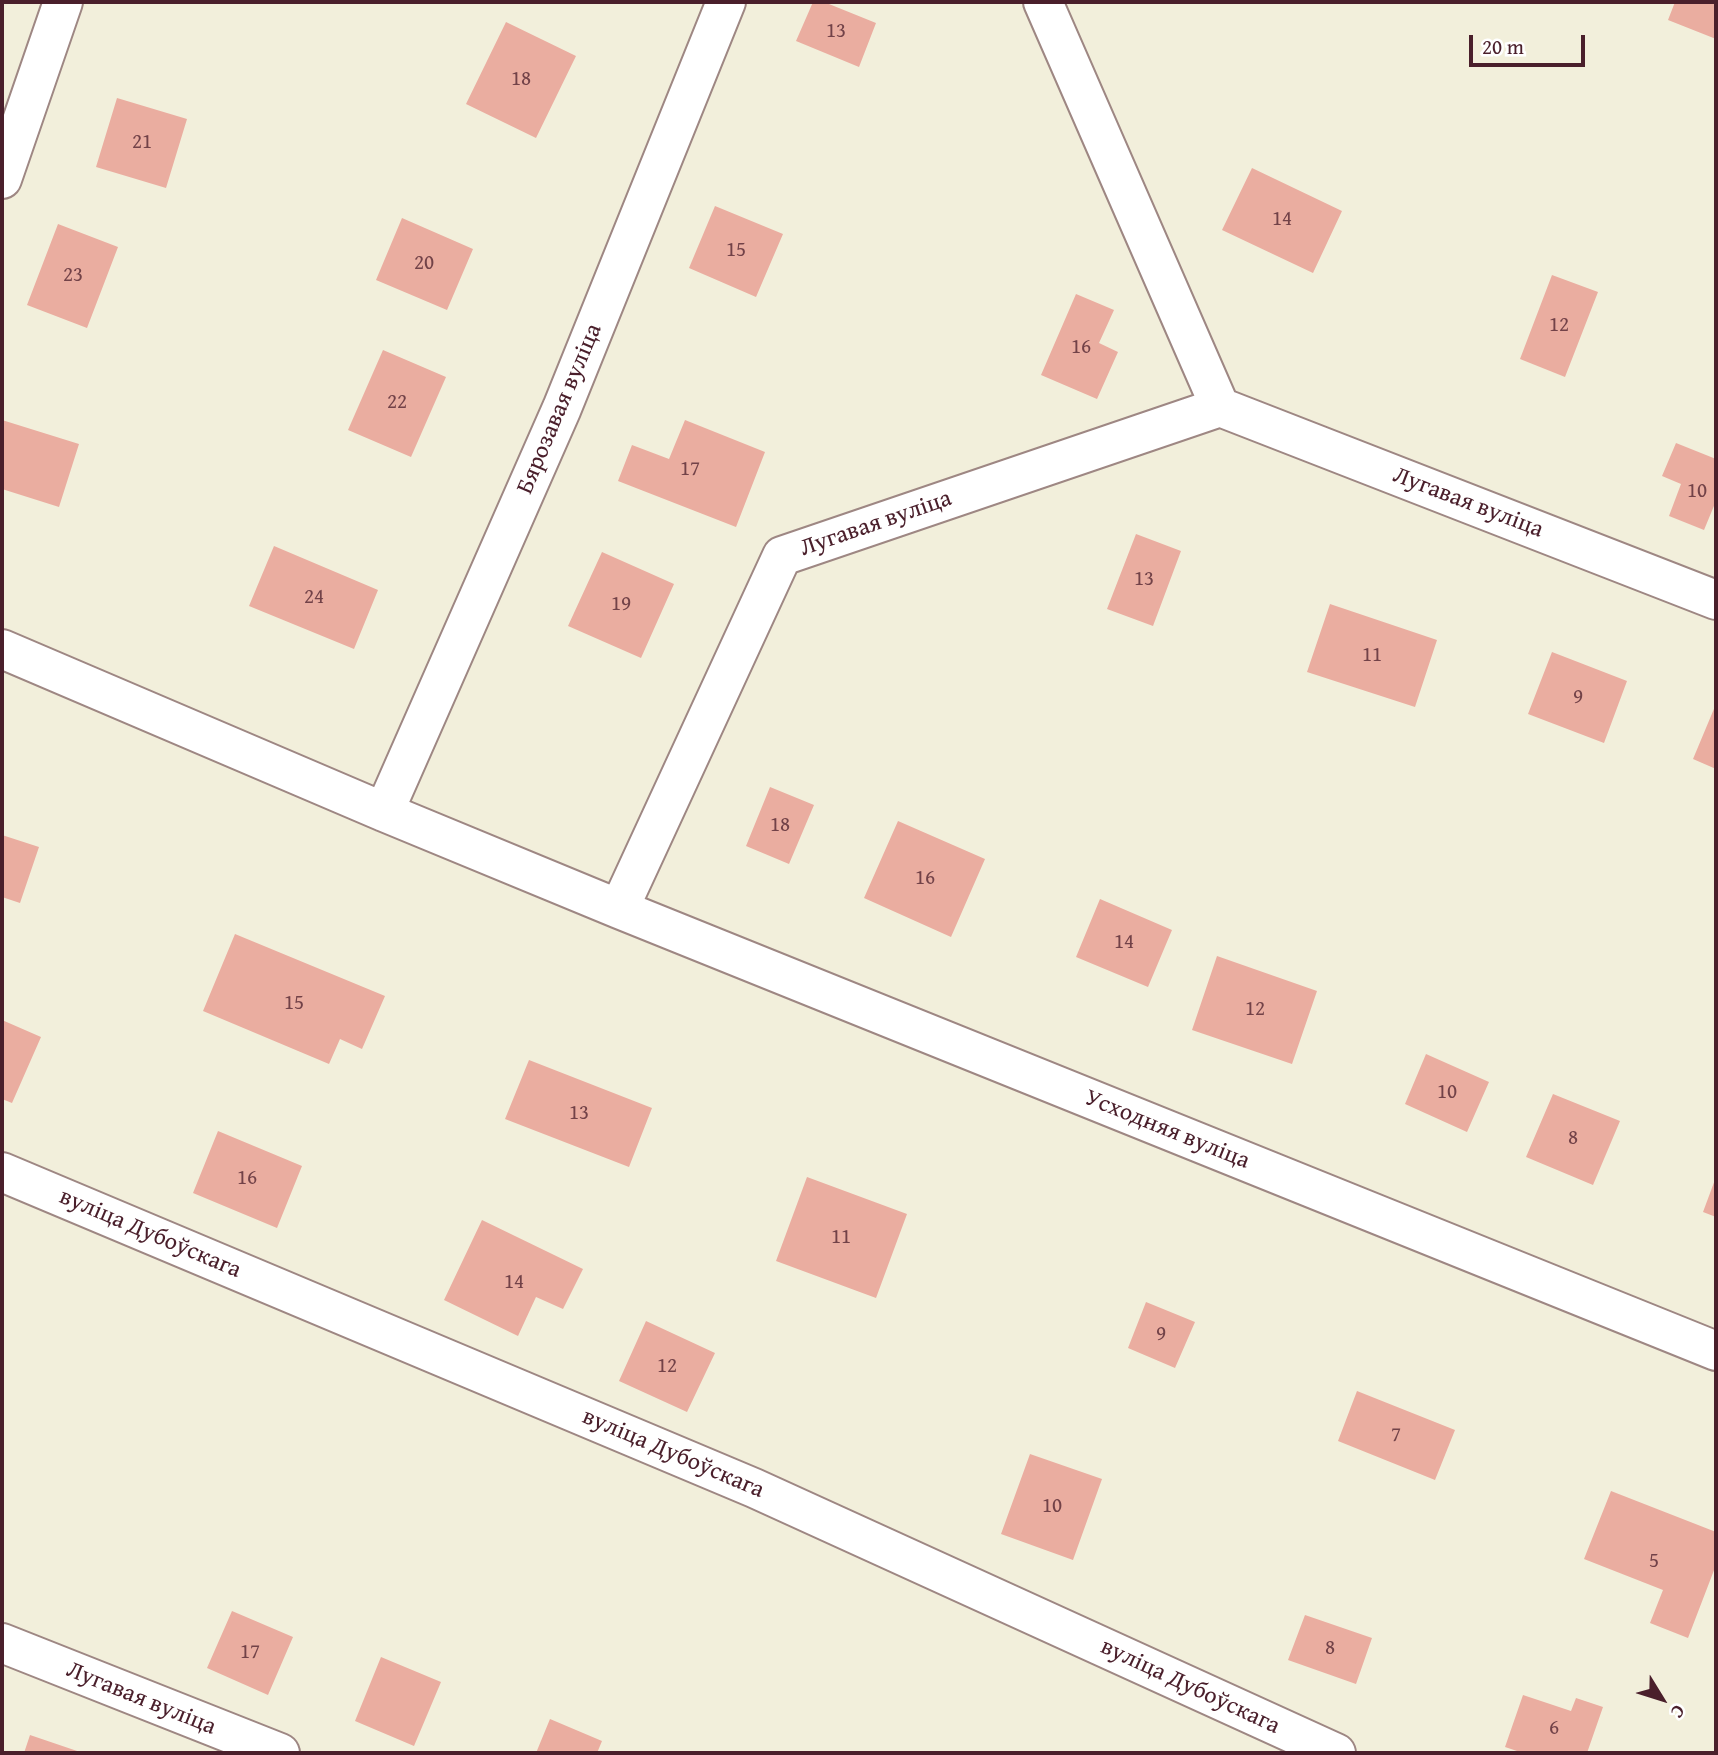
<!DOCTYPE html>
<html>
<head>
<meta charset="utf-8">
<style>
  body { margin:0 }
  #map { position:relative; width:1718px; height:1755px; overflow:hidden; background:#f2efdb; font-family:"Gentium Book Plus",serif }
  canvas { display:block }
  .frame { position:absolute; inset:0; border:4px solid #4a1f2b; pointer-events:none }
  .north { position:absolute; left:1627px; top:1664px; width:70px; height:70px; -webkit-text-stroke:5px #fff; paint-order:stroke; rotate:128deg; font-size:19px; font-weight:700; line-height:28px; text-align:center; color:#4a1f2b }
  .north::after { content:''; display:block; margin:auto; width:24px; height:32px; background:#4a1f2b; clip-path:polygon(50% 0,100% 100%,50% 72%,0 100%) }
  .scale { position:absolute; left:1469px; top:35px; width:116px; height:32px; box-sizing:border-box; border:4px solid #4a1f2b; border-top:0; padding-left:9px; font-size:21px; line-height:24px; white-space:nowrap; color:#4a1f2b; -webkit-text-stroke:5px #fff; paint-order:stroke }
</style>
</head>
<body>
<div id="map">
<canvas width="1718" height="1755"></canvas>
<div class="frame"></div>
<div class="north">С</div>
<div class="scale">20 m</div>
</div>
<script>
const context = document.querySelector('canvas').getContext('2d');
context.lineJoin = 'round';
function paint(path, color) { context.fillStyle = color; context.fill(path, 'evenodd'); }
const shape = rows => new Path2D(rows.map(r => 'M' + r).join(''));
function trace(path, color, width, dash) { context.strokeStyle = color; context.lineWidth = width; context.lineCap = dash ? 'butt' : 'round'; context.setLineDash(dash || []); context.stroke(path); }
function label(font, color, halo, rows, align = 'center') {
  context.font = font + ' "Gentium Book Plus",serif'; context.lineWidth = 5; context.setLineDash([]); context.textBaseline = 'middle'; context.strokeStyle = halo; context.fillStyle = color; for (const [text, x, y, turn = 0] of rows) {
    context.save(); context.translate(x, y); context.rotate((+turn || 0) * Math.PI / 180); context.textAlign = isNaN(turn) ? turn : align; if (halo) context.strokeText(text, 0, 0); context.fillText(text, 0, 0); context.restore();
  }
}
const building = shape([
  [813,2,824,2,876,23,859,67,796,41],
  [1675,2,1716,2,1716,39,1668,20],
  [506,22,576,56,536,138,466,104],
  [117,98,187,119,166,188,96,167],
  [1252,168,1342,211,1313,273,1222,230],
  [715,206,783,234,756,297,689,268],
  [402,218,473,249,447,310,376,280],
  [58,224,118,247,87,328,27,305],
  [1552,275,1598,292,1565,377,1520,359],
  [1076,294,1114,310,1099,343,1118,352,1097,399,1041,375],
  [383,350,446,377,411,457,348,430],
  [2,420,79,444,59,507,2,489],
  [685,420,765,452,736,527,618,481,632,445,669,459],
  [1676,443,1716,459,1716,501,1704,530,1669,516,1681,484,1662,476],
  [1136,534,1181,551,1153,626,1107,609],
  [274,546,378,590,354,649,249,606],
  [602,552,674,584,641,658,568,626],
  [1330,604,1437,640,1415,707,1307,672],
  [1552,652,1627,681,1604,743,1528,714],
  [1716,704,1716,769,1693,759],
  [770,787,814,805,789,864,746,846],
  [898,821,985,859,951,937,864,898],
  [2,835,39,847,20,903,2,897],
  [1100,899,1172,930,1148,987,1076,957],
  [235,934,385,996,362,1049,340,1039,329,1064,203,1011],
  [1217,956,1317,991,1292,1064,1192,1030],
  [2,1020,41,1037,12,1103,2,1099],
  [1426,1054,1489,1082,1467,1132,1405,1104],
  [529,1060,652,1108,629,1167,505,1119],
  [1553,1094,1620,1121,1593,1185,1526,1157],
  [218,1131,302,1166,277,1228,193,1193],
  [807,1177,907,1214,876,1298,776,1261],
  [1716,1177,1716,1217,1703,1212],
  [482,1220,583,1269,563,1309,536,1297,518,1336,444,1300],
  [1146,1302,1195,1322,1175,1368,1128,1348],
  [646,1321,715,1353,687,1412,619,1381],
  [1357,1391,1455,1430,1435,1480,1338,1441],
  [1030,1454,1102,1479,1073,1560,1001,1534],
  [1611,1491,1716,1532,1716,1565,1688,1638,1650,1623,1663,1590,1584,1559],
  [232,1611,293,1637,268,1695,207,1668],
  [1305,1615,1372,1638,1356,1684,1288,1660],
  [381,1657,441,1682,414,1746,355,1721],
  [1523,1695,1571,1711,1576,1698,1603,1707,1587,1753,1523,1753,1505,1747],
  [550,1719,602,1741,597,1753,536,1753],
  [30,1735,83,1753,24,1753]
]);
const minor = shape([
  [2,179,63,2],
  [1220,407,1716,600],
  [2,649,384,812,619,909,1716,1351],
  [384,812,562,408,726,2],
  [619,909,782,556,1220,407,1043,2],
  [2,1172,754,1488,1336,1753],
  [2,1643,280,1753]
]);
const numberNames = [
  ["13",836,32],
  ["18",521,80],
  ["21",142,143],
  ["14",1282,220],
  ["15",736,251],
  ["20",424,264],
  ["23",73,276],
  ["12",1559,326],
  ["16",1081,348],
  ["22",397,403],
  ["17",690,470],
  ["10",1697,492],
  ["13",1144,580],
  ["24",314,598],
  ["19",621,605],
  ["11",1372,656],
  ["9",1578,698],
  ["18",780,826],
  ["16",925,879],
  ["14",1124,943],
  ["15",294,1004],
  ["12",1255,1010],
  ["10",1447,1093],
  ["13",579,1114],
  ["8",1573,1139],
  ["16",247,1179],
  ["11",841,1238],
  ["14",514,1283],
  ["9",1161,1335],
  ["12",667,1367],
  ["7",1396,1436],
  ["10",1052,1507],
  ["5",1654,1562],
  ["8",1330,1649],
  ["17",250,1653],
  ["6",1554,1729]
];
const streetNames = [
  ["Бярозавая вуліца",560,409,-67],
  ["Лугавая вуліца",1468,503,21],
  ["Лугавая вуліца",876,524,-19],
  ["Усходняя вуліца",1167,1130,22],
  ["вуліца Дубоўскага",150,1234,23],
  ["вуліца Дубоўскага",673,1454,23],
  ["вуліца Дубоўскага",1190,1687,25],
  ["Лугавая вуліца",141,1699,22]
];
paint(building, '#eaada0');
trace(minor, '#9e8783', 42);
trace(minor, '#fff', 38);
label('21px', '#724248', null, numberNames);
label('24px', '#4a1f2b', '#fff', streetNames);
</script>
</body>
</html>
